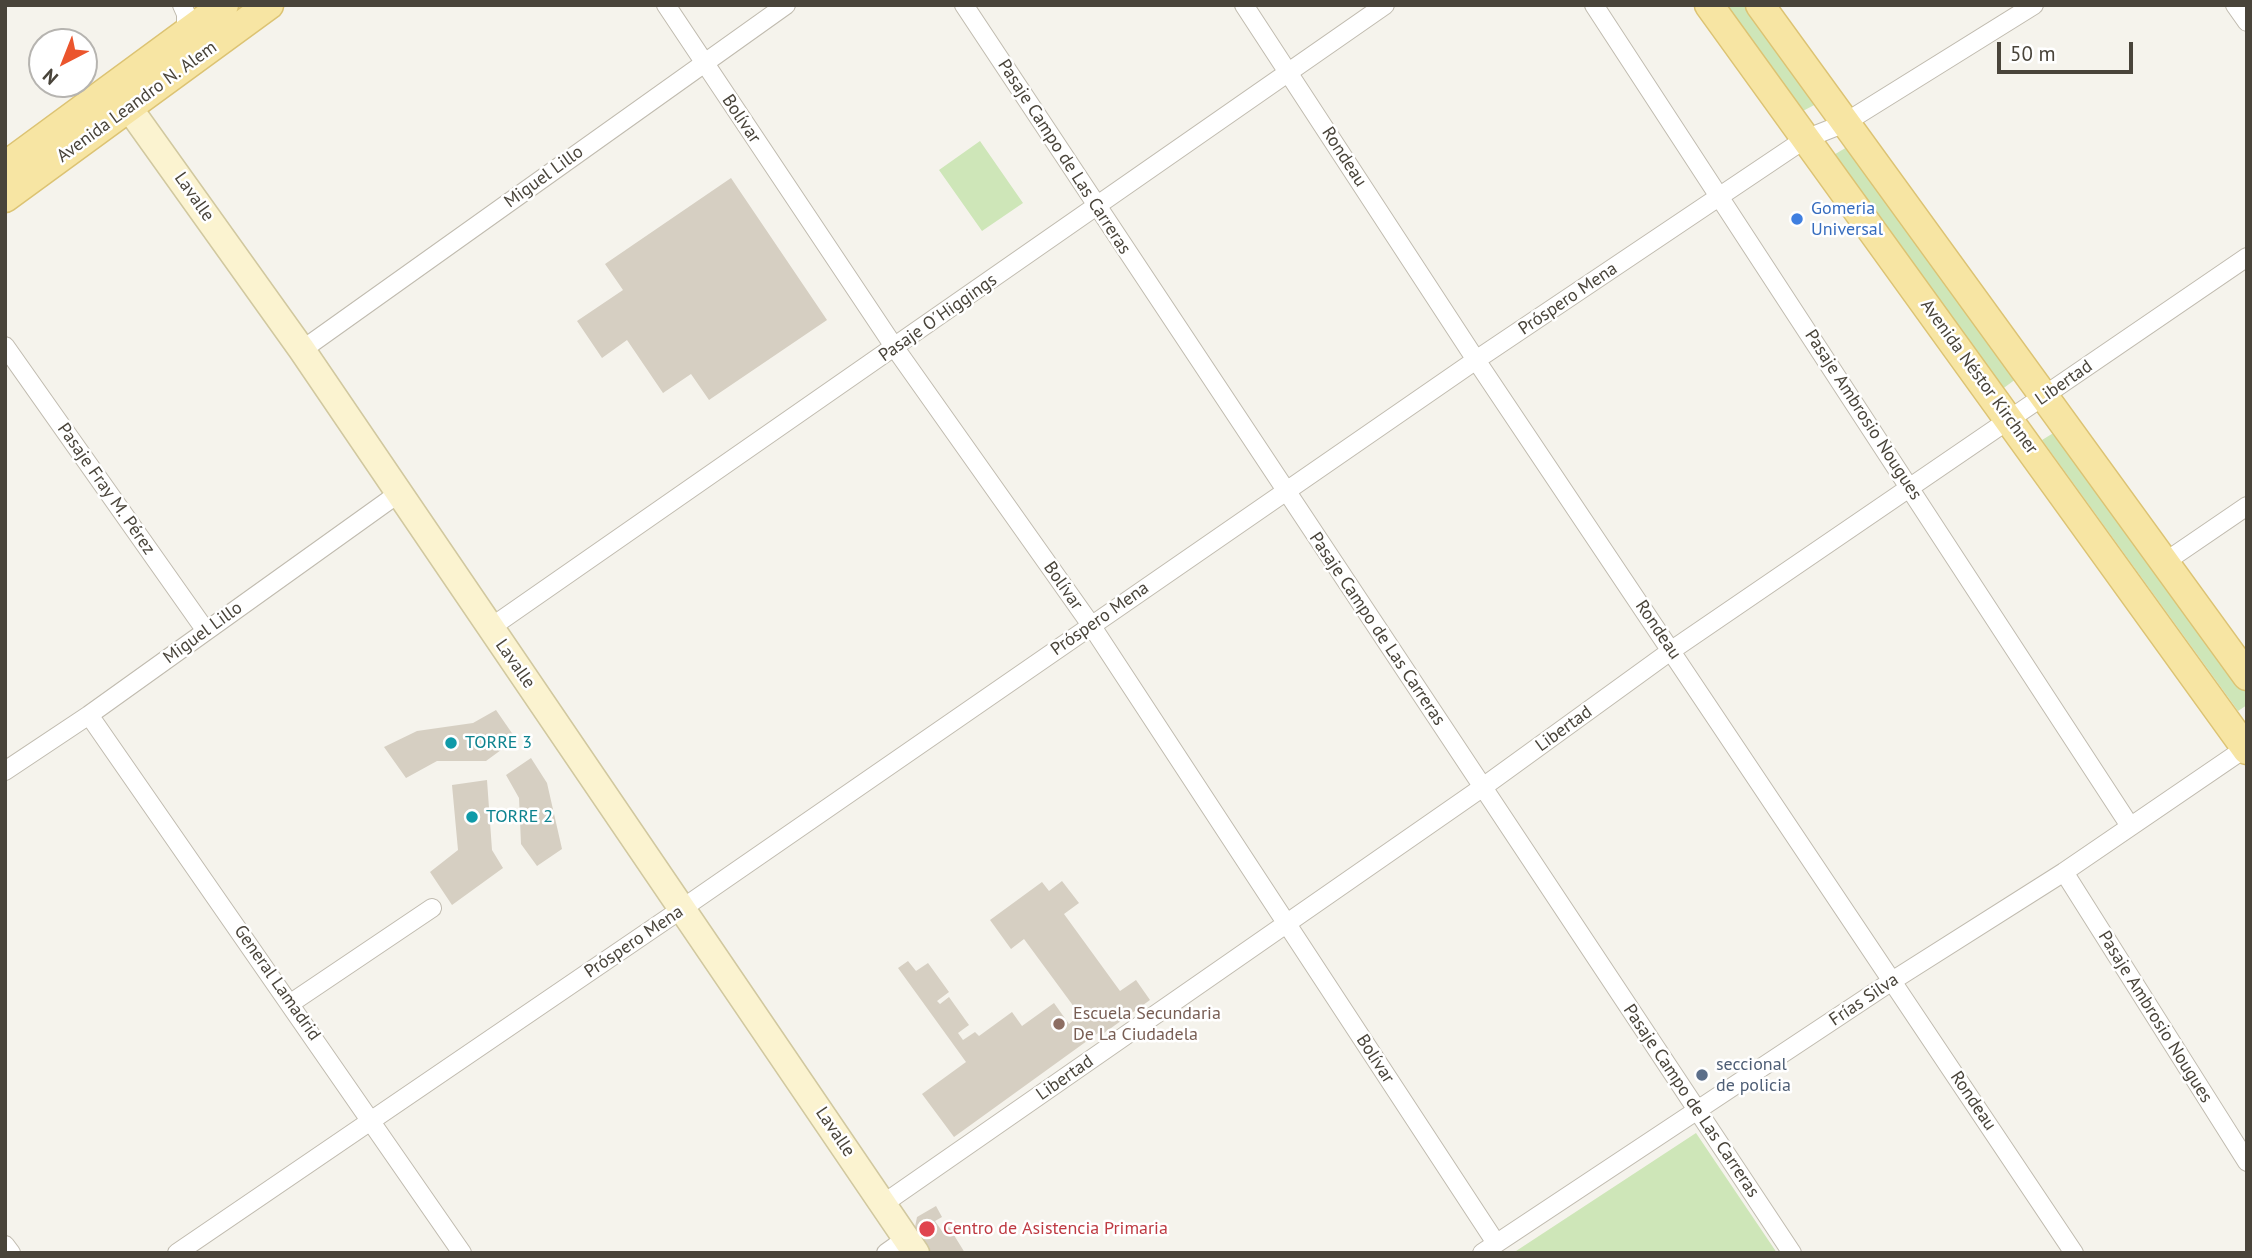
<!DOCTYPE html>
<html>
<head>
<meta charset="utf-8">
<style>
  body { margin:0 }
  #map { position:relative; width:2252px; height:1258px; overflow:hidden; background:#f5f3ec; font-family:"PT Sans",sans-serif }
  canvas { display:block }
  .frame { position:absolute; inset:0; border:7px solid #49443a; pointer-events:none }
  .north { position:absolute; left:28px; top:28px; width:70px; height:70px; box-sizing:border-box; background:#fff; border:2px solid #b6b4b0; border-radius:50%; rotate:222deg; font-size:19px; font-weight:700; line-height:28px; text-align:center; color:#49443a }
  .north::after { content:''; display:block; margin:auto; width:24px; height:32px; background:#eb552d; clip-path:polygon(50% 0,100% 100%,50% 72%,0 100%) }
  .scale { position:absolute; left:1997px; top:42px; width:136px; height:32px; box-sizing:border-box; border:4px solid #49443a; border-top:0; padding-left:9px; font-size:21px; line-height:24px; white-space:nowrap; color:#49443a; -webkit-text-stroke:5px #fff; paint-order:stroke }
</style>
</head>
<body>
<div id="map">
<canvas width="2252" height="1258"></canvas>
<div class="frame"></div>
<div class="north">N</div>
<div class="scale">50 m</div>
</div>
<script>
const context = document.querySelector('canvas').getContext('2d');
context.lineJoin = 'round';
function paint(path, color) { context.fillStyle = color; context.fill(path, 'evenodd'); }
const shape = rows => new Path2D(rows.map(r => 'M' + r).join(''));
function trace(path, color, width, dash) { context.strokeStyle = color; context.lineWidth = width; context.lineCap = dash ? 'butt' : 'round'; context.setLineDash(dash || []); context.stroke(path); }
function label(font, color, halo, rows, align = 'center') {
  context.font = font + ' "PT Sans",sans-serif'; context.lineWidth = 5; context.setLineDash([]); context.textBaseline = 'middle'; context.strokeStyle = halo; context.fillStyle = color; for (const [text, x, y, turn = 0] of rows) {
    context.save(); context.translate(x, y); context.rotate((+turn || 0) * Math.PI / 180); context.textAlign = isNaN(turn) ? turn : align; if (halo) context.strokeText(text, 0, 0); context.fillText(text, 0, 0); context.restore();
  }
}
const green = shape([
  [1726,5,1750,5,1818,103,1801,112],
  [980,141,1023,203,982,231,939,170],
  [1852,144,2020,376,2001,390,1832,156],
  [2060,429,2247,684,2247,705,2238,711,2042,440],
  [1696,1133,1777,1253,1513,1253]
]);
const building = shape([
  [731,178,827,320,709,400,691,374,663,393,627,340,602,358,577,321,623,290,605,264],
  [496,710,516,739,486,761,437,761,406,778,384,747,417,731,473,723],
  [531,758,547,783,562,849,537,866,521,844,519,798,506,775],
  [487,780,492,850,503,868,452,905,430,872,458,850,452,785],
  [1062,881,1079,903,1064,914,1120,991,1136,980,1150,1000,1100,1036,1098,1033,954,1137,922,1094,966,1062,898,968,908,961,916,971,928,963,949,992,937,1001,940,1004,949,997,969,1025,958,1033,963,1040,975,1032,979,1036,1012,1012,1022,1026,1054,1003,1069,1024,1080,1015,1024,939,1011,949,990,920,1042,882,1049,891],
  [936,1206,942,1217,935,1221,942,1231,949,1227,965,1253,927,1253,914,1232,917,1217]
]);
const street = shape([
  [182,5,186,14,186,40],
  [666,5,895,348,1091,625,1496,1243],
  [964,5,1792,1253],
  [1244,5,1476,360,2074,1253],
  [1594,5,2130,826],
  [2235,5,2247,22],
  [5,346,206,631],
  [302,350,786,5],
  [2165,562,2247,506],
  [490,628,1385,5],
  [89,715,462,1253],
  [5,771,89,715,399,493],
  [2064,872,2247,1162],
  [291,1003,432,908],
  [883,1204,1483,787,1672,650,2247,257],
  [5,1245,11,1253],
  [177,1253,683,908,1476,360,1805,139,1843,124,2034,5],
  [886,1253,907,1238],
  [1482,1253,1892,981,2064,872,2247,747]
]);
const secondary = shape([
  [129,108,302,350,916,1253]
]);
const primary = shape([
  [1709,5,2247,750],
  [1760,5,2247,676],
  [5,166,224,5],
  [5,198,269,5]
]);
const markers = [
  [1797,219,7,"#3f7fe0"],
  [451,743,7,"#0f9aa8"],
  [472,817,7,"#0f9aa8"],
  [1059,1024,7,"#8d6e63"],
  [1702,1075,7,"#5c6f8a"],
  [927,1229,9,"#e0444e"]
];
const streetNames = [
  ["Avenida Leandro N. Alem",137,102,-36],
  ["Bolívar",741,119,56],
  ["Pasaje Campo de Las Carreras",1064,157,57],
  ["Rondeau",1344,157,57],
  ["Miguel Lillo",544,177,-36],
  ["Lavalle",194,197,55],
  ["Próspero Mena",1568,299,-34],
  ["Pasaje O´Higgings",938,318,-35],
  ["Avenida Néstor Kirchner",1979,377,54],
  ["Libertad",2064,383,-35],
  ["Pasaje Ambrosio Nougues",1863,415,57],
  ["Pasaje Fray M. Pérez",106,489,55],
  ["Bolívar",1063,586,55],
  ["Próspero Mena",1100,619,-35],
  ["Pasaje Campo de Las Carreras",1377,629,56],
  ["Rondeau",1658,630,56],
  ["Miguel Lillo",203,633,-36],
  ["Lavalle",515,664,55],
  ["Libertad",1564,729,-36],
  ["Próspero Mena",634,942,-34],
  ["General Lamadrid",277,983,55],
  ["Frías Silva",1864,1000,-34],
  ["Pasaje Ambrosio Nougues",2155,1017,58],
  ["Bolívar",1375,1059,57],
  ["Libertad",1065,1078,-35],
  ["Pasaje Campo de Las Carreras",1691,1101,56],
  ["Rondeau",1973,1101,56],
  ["Lavalle",835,1132,56]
];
const shopNames = [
  ["Gomeria",1811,209],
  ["Universal",1811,230]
];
const cultureNames = [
  ["TORRE 3",465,743],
  ["TORRE 2",486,817]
];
const educationNames = [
  ["Escuela Secundaria",1073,1014],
  ["De La Ciudadela",1073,1035]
];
const serviceNames = [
  ["seccional",1716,1065],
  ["de policia",1716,1086]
];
const healthNames = [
  ["Centro de Asistencia Primaria",943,1229]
];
paint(green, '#cee6b8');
paint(building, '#d6cfc2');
trace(street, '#c0bbaf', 20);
trace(secondary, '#d1c89f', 29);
trace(primary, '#dcc373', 31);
trace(street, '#fff', 18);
trace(secondary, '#fbf3d0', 26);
trace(primary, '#f7e5a3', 28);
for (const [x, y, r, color] of markers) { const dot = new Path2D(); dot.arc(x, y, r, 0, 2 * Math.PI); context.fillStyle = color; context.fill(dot); trace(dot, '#fff', 2.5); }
label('18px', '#49443a', '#fff', streetNames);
label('18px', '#366cbe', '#fff', shopNames, 'left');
label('18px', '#0d838f', '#fff', cultureNames, 'left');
label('18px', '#785e54', '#fff', educationNames, 'left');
label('18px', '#4e5e75', '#fff', serviceNames, 'left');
label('18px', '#be3a42', '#fff', healthNames, 'left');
</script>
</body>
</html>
